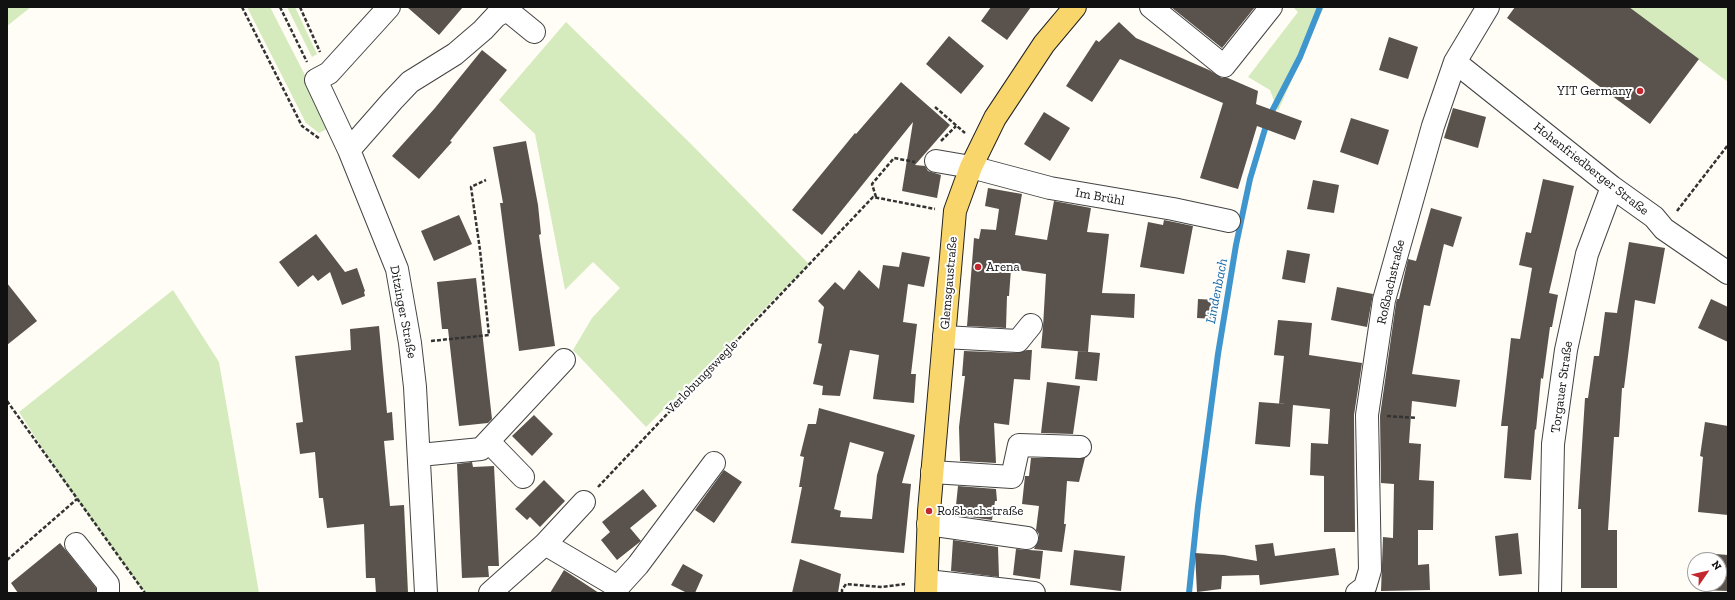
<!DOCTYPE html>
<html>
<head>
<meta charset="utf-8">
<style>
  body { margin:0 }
  #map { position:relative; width:1735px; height:600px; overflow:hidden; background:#fffdf5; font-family:"Zilla Slab",serif }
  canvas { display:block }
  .frame { position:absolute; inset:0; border:8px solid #111; pointer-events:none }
  .north { position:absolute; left:1687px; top:552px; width:40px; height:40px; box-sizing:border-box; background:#fff; border:1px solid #a0a0a0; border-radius:50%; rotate:56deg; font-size:11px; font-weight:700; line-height:16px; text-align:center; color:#111 }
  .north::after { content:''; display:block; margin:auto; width:14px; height:18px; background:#c4262e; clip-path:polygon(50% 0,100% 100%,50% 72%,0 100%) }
</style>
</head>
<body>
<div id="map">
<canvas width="1735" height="600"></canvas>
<div class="frame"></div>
<div class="north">N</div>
</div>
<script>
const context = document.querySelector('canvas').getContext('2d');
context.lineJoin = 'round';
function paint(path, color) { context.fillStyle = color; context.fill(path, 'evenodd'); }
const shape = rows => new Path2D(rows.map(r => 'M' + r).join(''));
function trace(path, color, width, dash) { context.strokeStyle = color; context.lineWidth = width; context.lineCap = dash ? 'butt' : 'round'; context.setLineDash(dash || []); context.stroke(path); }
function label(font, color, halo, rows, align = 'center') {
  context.font = font + ' "Zilla Slab",serif'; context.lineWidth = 4; context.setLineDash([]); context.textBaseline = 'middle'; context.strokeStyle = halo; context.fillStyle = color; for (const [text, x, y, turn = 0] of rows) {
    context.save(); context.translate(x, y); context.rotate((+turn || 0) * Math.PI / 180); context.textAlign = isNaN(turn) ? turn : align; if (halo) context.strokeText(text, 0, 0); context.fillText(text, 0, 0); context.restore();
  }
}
const green = shape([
  [7,7,31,7,7,26],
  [247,7,270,7,307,79,329,128,319,133,306,123],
  [287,7,295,7,317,54,312,57],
  [1293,7,1324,7,1278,111,1270,90,1248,77,1298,12],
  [1628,7,1728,7,1728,82],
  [566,22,690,143,809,264,646,427,573,350,592,318,620,288,593,262,565,290,535,134,499,100],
  [173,290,219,362,259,593,145,593,65,483,19,412]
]);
const stream = shape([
  [1189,593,1198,506,1218,354,1236,245,1250,179,1268,119,1300,57,1320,7]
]);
const building = shape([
  [407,7,463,7,439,35],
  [991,7,1031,7,1007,40,981,21],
  [1171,7,1255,7,1222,48],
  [1515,7,1629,7,1699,59,1650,124,1507,18],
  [1119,22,1136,38,1209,70,1222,78,1228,78,1258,91,1256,104,1302,121,1295,140,1257,126,1238,189,1200,178,1223,103,1120,59,1092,102,1066,86,1096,40,1099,42],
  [949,36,984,66,961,94,926,64],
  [1389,37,1418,47,1408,79,1379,70],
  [482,50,507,70,450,141,452,142,419,179,392,156,435,108],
  [901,82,950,125,915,165,925,166,928,171,941,175,937,198,902,191,913,122,822,235,792,210,855,133,856,134],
  [1453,108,1486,117,1478,148,1444,138],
  [1044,112,1070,128,1050,161,1024,144],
  [1351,118,1389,130,1378,165,1340,152],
  [526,141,538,205,541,234,539,235,555,346,519,351,500,203,503,203,493,147],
  [1543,179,1574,186,1549,293,1558,295,1552,327,1550,327,1543,379,1541,378,1536,430,1535,429,1531,480,1504,478,1508,426,1501,426,1511,338,1520,339,1532,268,1519,265,1526,232,1531,233],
  [1313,180,1339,185,1334,213,1307,209],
  [988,188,1022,194,1015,235,1047,240,1054,201,1091,208,1087,232,1109,234,1102,293,1135,294,1134,318,1091,315,1088,352,1041,348,1043,327,1046,274,1011,269,1009,296,1007,296,1006,328,967,326,974,238,979,239,981,229,996,230,999,209,985,206],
  [1431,208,1462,217,1453,247,1444,244,1430,306,1424,305,1412,374,1460,380,1456,407,1412,401,1409,443,1421,444,1419,480,1434,481,1433,530,1418,530,1418,565,1429,564,1430,590,1381,591,1383,537,1393,538,1394,484,1381,483,1380,416,1396,303,1397,299,1399,299,1408,259,1416,261],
  [459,215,472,244,434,261,421,231],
  [1164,220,1193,226,1184,274,1140,267,1148,222,1163,225],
  [316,234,345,272,357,268,365,291,364,292,365,296,342,305,330,272,318,281,313,275,298,287,279,262],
  [1629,242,1665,248,1655,304,1635,300,1624,388,1622,388,1619,437,1614,437,1608,530,1617,530,1617,588,1581,588,1581,509,1578,509,1585,398,1588,398,1594,356,1599,356,1605,312,1617,313],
  [1287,250,1310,254,1305,283,1282,279],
  [902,252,930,257,924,287,908,284,903,322,917,324,911,374,916,374,914,403,873,399,879,355,850,350,840,396,822,395,823,386,813,384,822,344,818,343,824,307,818,301,835,282,844,290,859,270,879,289,883,265,899,267],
  [476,278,492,419,488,423,459,426,448,329,442,329,437,282],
  [7,283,37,321,7,345],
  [1337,287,1373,294,1367,327,1331,320],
  [1198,299,1216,300,1214,319,1197,318],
  [1711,299,1728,307,1728,342,1698,328],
  [1278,320,1312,323,1309,355,1362,363,1354,415,1355,532,1324,532,1324,476,1310,475,1311,443,1328,444,1330,409,1293,405,1290,447,1255,444,1259,402,1285,404,1279,404,1284,356,1274,355],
  [379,326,387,413,392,412,394,440,384,441,390,506,404,505,408,593,376,593,375,578,366,578,364,524,327,528,323,498,319,498,315,452,300,454,296,423,303,422,295,356,351,350,350,329],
  [1027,350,1032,350,1030,380,1014,379,1009,425,994,423,996,463,960,461,959,427,965,376,962,376,964,351,1017,353],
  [1078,351,1100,353,1097,381,1075,379],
  [1047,382,1080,386,1073,434,1041,433],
  [819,408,915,435,902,483,911,484,904,553,791,543,802,487,799,487,804,457,800,456,808,424,816,424],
  [850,442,884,452,877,475,872,519,840,517,841,511,834,509],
  [534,415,553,434,532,456,512,436],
  [1705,422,1728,426,1728,515,1698,512,1703,457,1700,456],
  [1031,458,1085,458,1079,482,1067,481,1064,524,1066,524,1062,552,1034,549,1039,539,1039,534,1036,530,1039,506,1022,504,1025,476,1029,476],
  [472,462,473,467,494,466,499,566,488,566,489,577,462,578,457,464],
  [724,470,742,482,714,523,695,510],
  [544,480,565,501,540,527,530,517,527,520,515,509],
  [958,486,996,489,997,501,995,501,992,520,955,515],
  [643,489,657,506,630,528,641,541,617,560,601,540,610,532,602,522],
  [1518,533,1522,574,1499,576,1495,536],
  [953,540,998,547,999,577,951,571],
  [60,543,96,588,96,593,18,593,11,583],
  [1273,543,1275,556,1335,548,1339,575,1260,585,1259,575,1222,576,1221,589,1197,592,1195,553,1224,555,1257,561,1255,545],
  [1016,549,1043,551,1040,579,1013,575],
  [1074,550,1125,556,1121,591,1070,585],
  [1703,553,1728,555,1728,591,1701,590,1701,584,1719,584,1719,560,1702,560],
  [800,559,841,574,838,593,792,593],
  [683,564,703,575,695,593,687,593,671,585],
  [564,570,599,593,550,593]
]);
const path = shape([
  [242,7,302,126,320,139],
  [280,7,307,62],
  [300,7,320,52],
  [935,107,965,133],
  [941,141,956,126],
  [876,197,872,184,894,158,915,162],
  [1677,211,1728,145],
  [431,341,489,335,480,250,471,187,486,180],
  [7,401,145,593],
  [1387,416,1417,418],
  [598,487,873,197,935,209],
  [7,560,77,499],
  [842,593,842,590,846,584,882,587,905,584]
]);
const minor = shape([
  [389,7,329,73,316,80,349,150,397,269,410,343,415,387,426,593],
  [1151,7,1224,66,1271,7],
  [1455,62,1612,187,1654,217,1664,229,1728,273],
  [349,150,392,101,410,82,455,54,483,30,496,16,507,10,534,32],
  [936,161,971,167,1050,188,1173,209,1229,221],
  [944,337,1018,341,1031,325],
  [489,442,523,477],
  [420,455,481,449,564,360],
  [932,472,1012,477,1019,445,1080,447],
  [928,524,1027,538],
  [76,544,108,584,108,593],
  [545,544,618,587,638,565,714,463],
  [927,581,1034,593],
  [490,593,545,544,584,502],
  [1357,593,1365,587,1370,570,1367,415,1384,300,1433,126,1455,62,1488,7],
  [1550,593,1553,444,1566,350,1587,254,1612,187]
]);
const major = shape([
  [926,593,929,511,955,211,971,167,995,118,1044,44,1075,7]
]);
const markers = [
  [1640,91,4,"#c4262e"],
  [978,267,4,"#c4262e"],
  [929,511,4,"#c4262e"]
];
const poiNames = [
  ["YIT Germany",1632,91,"right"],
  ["Arena",986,267],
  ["Roßbachstraße",937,511]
];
const streetNames = [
  ["Hohenfriedberger Straße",1591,169,38],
  ["Im Brühl",1100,197,10],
  ["Roßbachstraße",1391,282,-77],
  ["Glemsgaustraße",949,283,-85],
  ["Ditzinger Straße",403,312,79],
  ["Verlobungswegle",702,377,-46],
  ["Torgauer Straße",1562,387,-82]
];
const waterNames = [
  ["Lindenbach",1217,291,-79]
];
paint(green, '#d5ebbd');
trace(stream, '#3f96cf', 6);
paint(building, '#5a524d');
trace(minor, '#444', 24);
trace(major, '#222', 24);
trace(path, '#333', 2.5, [4, 2]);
trace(minor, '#fff', 22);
trace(major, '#f9d66b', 22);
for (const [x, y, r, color] of markers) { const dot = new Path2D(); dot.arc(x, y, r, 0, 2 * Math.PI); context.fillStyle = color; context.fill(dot); trace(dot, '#fff', 1.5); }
label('13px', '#111', '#fff', poiNames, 'left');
label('13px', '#111', '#fff', streetNames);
label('italic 14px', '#1768a6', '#fff', waterNames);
</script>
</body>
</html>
